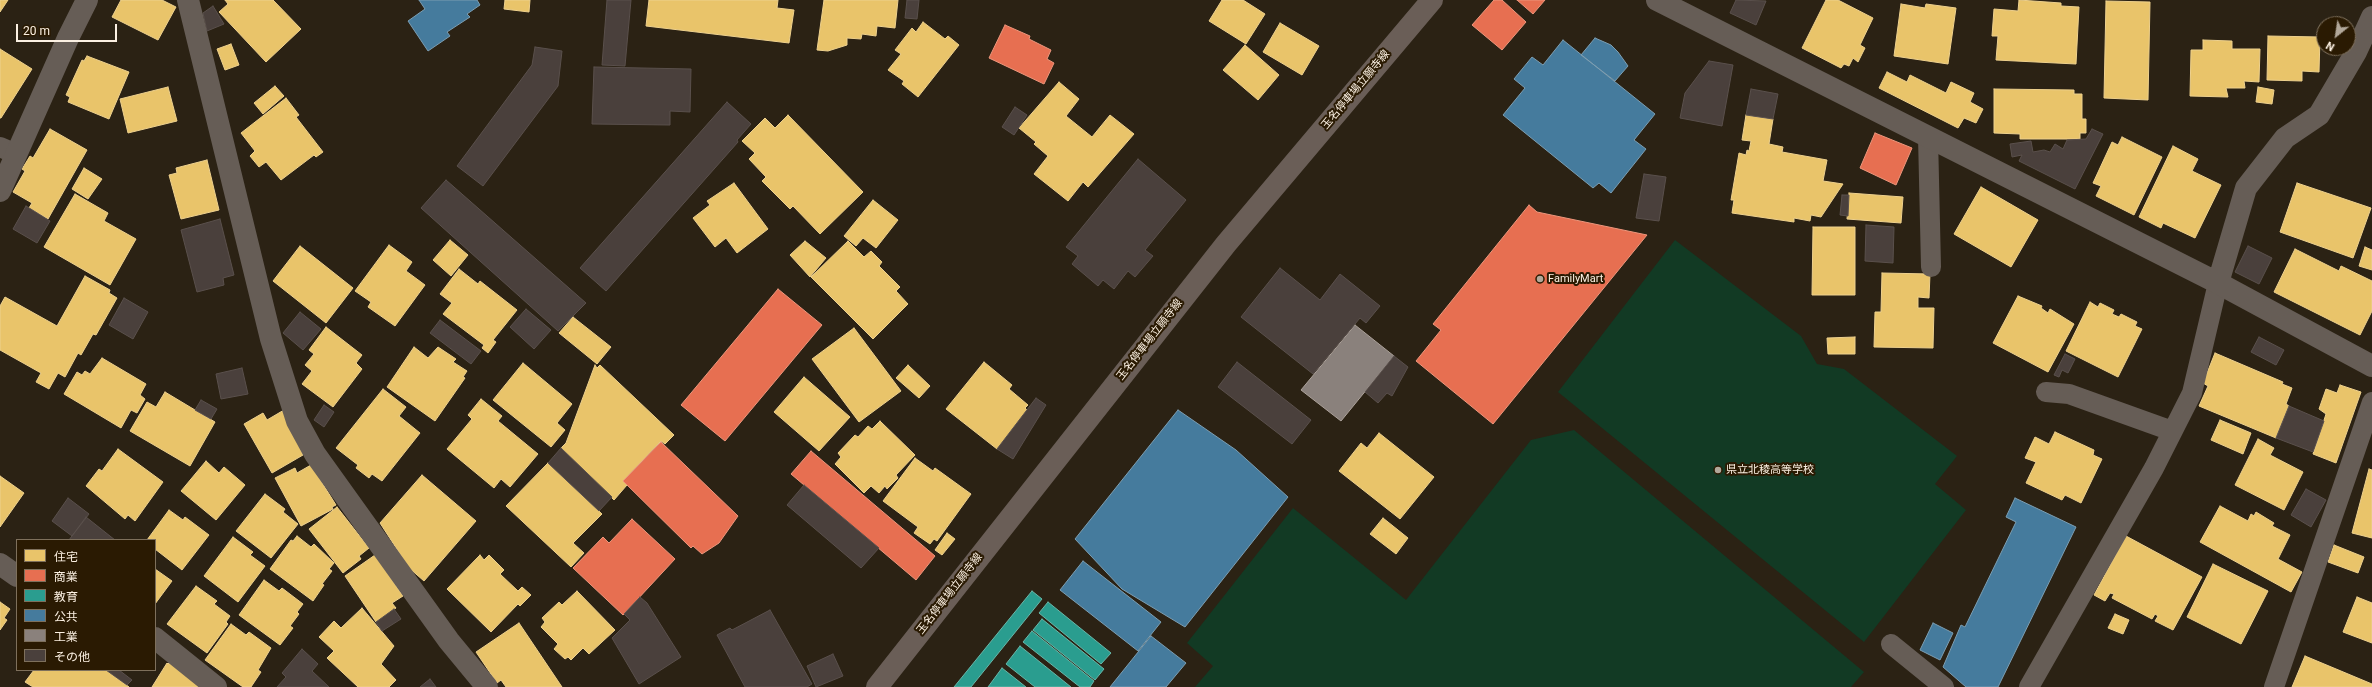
<!DOCTYPE html>
<html>
<head>
<meta charset="utf-8">
<style>
  body { margin:0 }
  #map { position:relative; width:2372px; height:687px; overflow:hidden; background:#2b2214; font-family:Roboto,"Noto Sans JP",sans-serif }
  canvas { display:block }
  .legend { position:absolute; left:16px; top:539px; width:140px; height:132px; box-sizing:border-box; background:#2a1a02; border:1px solid #7e705c; margin:0; padding:5px 7px; list-style:none; font-size:12px; color:#fbf0e2 }
  .legend li { display:flex; align-items:center; gap:8px; height:20px }
  .legend b { width:20px; border:1px solid #7e705c }
  .north { position:absolute; left:2316px; top:16px; width:40px; height:40px; box-sizing:border-box; background:#2a1a02; border:1px solid #7e705c; border-radius:50%; rotate:210deg; font-size:11px; font-weight:700; line-height:16px; text-align:center; color:#fbf0e2 }
  .north::after { content:''; display:block; margin:auto; width:14px; height:18px; background:#b2a89a; clip-path:polygon(50% 0,100% 100%,50% 72%,0 100%) }
  .scale { position:absolute; left:16px; top:24px; width:101px; height:18px; box-sizing:border-box; border:2px solid #fbf0e2; border-top:0; padding-left:5px; font-size:12px; line-height:14px; white-space:nowrap; color:#fbf0e2; -webkit-text-stroke:3px #2a1a02; paint-order:stroke }
</style>
</head>
<body>
<div id="map">
<canvas width="2372" height="687"></canvas>
<ul class="legend">
<li><b style="height:11px;background:#e9c46a"></b>住宅</li>
<li><b style="height:11px;background:#e76f51"></b>商業</li>
<li><b style="height:11px;background:#2a9d8f"></b>教育</li>
<li><b style="height:11px;background:#457b9d"></b>公共</li>
<li><b style="height:11px;background:#8a817c"></b>工業</li>
<li><b style="height:11px;background:#4a403c"></b>その他</li>
</ul>
<div class="north">N</div>
<div class="scale">20 m</div>
</div>
<script>
const context = document.querySelector('canvas').getContext('2d');
context.lineJoin = 'round';
function paint(path, color) { context.fillStyle = color; context.fill(path, 'evenodd'); }
const shape = rows => new Path2D(rows.map(r => 'M' + r).join(''));
function trace(path, color, width, dash) { context.strokeStyle = color; context.lineWidth = width; context.lineCap = dash ? 'butt' : 'round'; context.setLineDash(dash || []); context.stroke(path); }
function label(font, color, halo, rows, align = 'center') {
  context.font = font + ' Roboto,"Noto Sans JP",sans-serif'; context.lineWidth = 4; context.setLineDash([]); context.textBaseline = 'middle'; context.strokeStyle = halo; context.fillStyle = color; for (const [text, x, y, turn = 0] of rows) {
    context.save(); context.translate(x, y); context.rotate((+turn || 0) * Math.PI / 180); context.textAlign = isNaN(turn) ? turn : align; if (halo) context.strokeText(text, 0, 0); context.fillText(text, 0, 0); context.restore();
  }
}
const green = shape([
  [1675,240,1801,336,1817,364,1844,369,1957,456,1935,484,1966,510,1864,642,1558,392],
  [1574,430,1864,672,1851,687,1195,687,1213,666,1187,643,1293,508,1406,600,1531,440]
]);
const homes = shape([
  [0,0,8,0,0,12,0,0],
  [121,0,162,0,176,7,158,40,112,17,121,0],
  [225,0,273,0,301,29,266,62,219,12,228,4,225,0],
  [505,0,530,0,529,12,504,9,505,0],
  [649,0,778,0,777,8,794,10,789,43,646,26,649,0],
  [824,0,898,0,895,28,877,26,876,36,862,34,861,39,847,38,847,45,828,51,817,50,824,0],
  [1222,0,1243,0,1265,14,1246,44,1209,21,1222,0],
  [1826,0,1838,0,1873,18,1860,45,1865,48,1858,62,1853,58,1849,66,1844,64,1841,68,1802,48,1826,0],
  [2019,0,2061,3,2061,6,2079,7,2076,64,1996,60,1998,36,1992,36,1994,9,2018,11,2019,0],
  [2106,1,2150,2,2148,100,2104,98,2106,1],
  [1901,4,1925,8,1926,4,1956,8,1948,64,1894,56,1901,4],
  [923,22,945,39,948,36,959,45,918,97,902,84,904,81,888,70,901,54,895,50,912,28,916,32,923,22],
  [1280,23,1319,46,1302,75,1263,52,1280,23],
  [2268,36,2320,37,2319,72,2302,71,2302,81,2267,80,2268,36],
  [2203,40,2232,41,2232,49,2260,49,2259,82,2244,81,2245,88,2226,88,2228,97,2190,96,2191,50,2203,50,2203,40],
  [231,44,239,65,225,70,217,49,231,44],
  [1245,45,1279,75,1258,100,1223,70,1245,45],
  [0,49,32,69,1,118,0,118,0,49],
  [87,56,129,72,109,119,68,102,70,97,66,95,82,60,84,61,87,56],
  [1887,72,1907,82,1910,75,1946,93,1951,82,1974,93,1970,102,1983,109,1976,123,1964,118,1958,128,1879,88,1887,72],
  [1059,82,1079,99,1066,116,1092,137,1110,115,1134,134,1088,187,1083,182,1068,201,1034,174,1048,156,1034,144,1036,142,1019,128,1059,82],
  [275,86,284,96,263,114,254,103,275,86],
  [168,87,177,121,128,133,120,99,168,87],
  [2258,87,2274,90,2272,104,2256,102,2258,87],
  [1994,89,2074,90,2074,94,2082,94,2082,119,2086,119,2086,133,2080,133,2080,139,2020,139,2020,134,1994,133,1994,89],
  [286,98,299,115,296,117,323,152,316,157,314,155,281,180,266,162,259,167,250,156,255,151,241,133,286,98],
  [788,115,863,192,820,234,793,206,790,209,762,181,766,177,749,159,755,153,742,141,765,118,775,128,788,115],
  [1746,115,1773,119,1769,144,1783,147,1782,152,1827,160,1823,181,1843,184,1821,217,1811,215,1810,221,1794,218,1794,222,1732,213,1734,200,1731,200,1739,153,1746,155,1747,150,1749,151,1751,141,1742,140,1746,115],
  [50,129,87,150,48,219,29,208,32,203,13,192,25,171,22,169,30,156,33,158,50,129],
  [2122,137,2162,157,2134,215,2096,196,2101,186,2093,183,2112,142,2118,145,2122,137],
  [2173,146,2198,159,2192,171,2221,185,2195,238,2163,223,2161,228,2139,217,2173,146],
  [207,160,219,210,181,219,169,175,177,173,176,168,207,160],
  [84,168,102,179,88,199,72,189,84,168],
  [734,183,768,229,737,253,726,238,715,247,693,218,710,205,707,201,734,183],
  [2297,183,2371,208,2353,258,2280,232,2297,183],
  [1981,187,2038,220,2011,267,1954,234,1981,187],
  [1849,193,1903,197,1901,223,1847,219,1849,193],
  [75,194,108,213,104,221,136,239,110,285,44,247,75,194],
  [873,200,898,220,876,248,863,238,856,246,844,236,873,200],
  [1813,227,1855,227,1855,295,1812,295,1813,227],
  [450,240,468,255,451,276,433,260,450,240],
  [805,241,826,258,810,277,790,255,805,241],
  [848,241,864,257,871,251,882,262,879,266,900,287,896,291,908,304,873,339,811,277,848,241],
  [389,245,412,262,406,271,425,285,395,326,368,307,371,302,355,291,389,245],
  [300,246,353,288,326,323,273,281,300,246],
  [2365,247,2372,250,2372,270,2359,266,2365,247],
  [2295,249,2339,271,2341,266,2372,281,2372,311,2360,335,2274,292,2295,249],
  [459,269,478,284,480,281,517,310,493,340,496,342,488,353,482,348,484,345,443,314,452,303,440,294,459,269],
  [1882,273,1930,274,1929,298,1918,297,1918,308,1934,308,1933,348,1874,347,1875,312,1881,312,1882,273],
  [85,276,110,290,109,293,117,298,96,335,93,334,81,355,78,353,65,377,58,373,49,389,36,382,41,373,0,350,0,306,5,297,57,326,85,276],
  [2018,296,2042,306,2041,308,2048,313,2050,309,2074,324,2048,372,1993,343,2018,296],
  [2090,302,2098,307,2100,303,2114,310,2112,314,2119,317,2121,314,2137,322,2135,326,2142,329,2118,377,2066,351,2090,302],
  [573,317,611,347,597,364,559,333,573,317],
  [326,327,362,355,356,363,362,369,333,407,302,384,312,371,305,365,314,354,309,350,326,327],
  [854,328,901,391,859,422,812,359,854,328],
  [1855,337,1855,354,1828,354,1827,338,1855,337],
  [414,347,428,358,438,347,456,359,453,362,467,371,463,377,465,378,435,421,387,387,414,347],
  [2215,353,2283,382,2282,384,2292,388,2286,404,2289,406,2276,438,2199,406,2208,386,2203,383,2215,353],
  [102,358,146,384,140,395,145,399,137,413,131,410,121,428,64,394,77,372,82,375,85,371,90,374,102,358],
  [984,362,1012,385,1009,389,1028,405,1025,408,1027,410,997,449,946,409,984,362],
  [523,363,572,404,557,423,565,430,551,447,493,400,523,363],
  [595,365,597,368,600,365,674,435,665,444,661,441,623,481,627,485,614,500,561,448,566,443,595,365],
  [908,365,930,386,919,398,896,378,908,365],
  [804,377,850,417,819,451,774,412,804,377],
  [2340,385,2361,392,2336,463,2313,454,2326,414,2319,409,2326,389,2337,393,2340,385],
  [383,389,406,407,399,416,420,433,382,481,372,474,369,478,356,468,358,465,336,448,383,389],
  [165,392,215,422,190,466,130,431,147,402,156,407,165,392],
  [481,399,502,416,498,421,538,454,510,487,501,479,494,488,447,449,472,419,468,415,481,399],
  [284,410,303,455,272,473,244,424,263,413,267,420,284,410],
  [2220,420,2251,433,2243,454,2211,440,2220,420],
  [880,421,915,455,896,475,898,478,887,489,885,486,879,493,871,486,864,493,835,464,841,457,838,453,855,435,858,437,868,426,872,429,880,421],
  [2055,432,2094,450,2093,455,2102,459,2081,503,2065,495,2062,500,2026,483,2036,462,2025,458,2035,437,2049,444,2055,432],
  [1379,433,1434,477,1400,519,1339,471,1361,443,1367,448,1379,433],
  [2258,439,2274,448,2270,455,2303,472,2284,510,2235,485,2258,439],
  [118,449,163,482,135,521,128,515,125,519,86,486,99,469,102,471,118,449],
  [915,458,933,471,935,468,971,494,937,541,934,539,930,544,914,533,918,527,883,501,915,458],
  [206,461,219,473,224,467,245,485,216,520,181,491,206,461],
  [548,463,602,514,573,543,584,553,571,567,506,506,548,463],
  [311,465,336,505,332,507,333,509,301,526,275,478,295,468,297,473,311,465],
  [2369,469,2372,470,2372,538,2352,533,2369,469],
  [422,475,476,521,424,581,409,568,380,523,422,475],
  [0,476,24,493,0,527,0,476],
  [265,494,285,509,283,512,298,524,271,558,236,531,265,494],
  [2220,506,2248,521,2251,514,2254,516,2256,512,2274,523,2272,526,2290,535,2278,559,2302,572,2291,592,2200,542,2220,506],
  [337,507,369,548,359,556,361,559,343,573,309,529,337,507],
  [169,510,183,520,185,517,209,535,182,570,155,549,155,540,147,540,169,510],
  [1383,518,1408,538,1396,554,1370,534,1383,518],
  [947,533,955,539,942,555,935,550,947,533],
  [297,536,311,547,314,544,334,563,329,569,332,571,322,584,324,585,313,601,270,569,291,540,293,541,297,536],
  [2126,536,2202,577,2173,630,2155,621,2158,616,2155,614,2152,619,2112,598,2114,594,2110,593,2105,601,2094,595,2126,536],
  [233,537,253,552,250,555,265,566,238,602,204,576,233,537],
  [2334,545,2364,557,2358,573,2328,562,2334,545],
  [375,555,403,596,392,603,396,608,376,622,345,576,375,555],
  [480,555,484,560,489,555,504,570,500,574,518,591,522,587,531,595,520,606,518,604,491,632,447,589,480,555],
  [2213,564,2268,591,2241,644,2187,617,2213,564],
  [155,569,172,581,155,604,155,569],
  [264,580,279,591,282,588,303,604,297,612,299,614,290,626,293,628,280,645,239,615,264,580],
  [196,586,217,601,214,604,230,616,226,622,228,624,207,653,167,624,196,586],
  [577,591,615,630,589,654,583,648,571,660,568,657,565,659,554,649,558,644,541,627,545,622,542,618,559,602,562,605,577,591],
  [2357,597,2372,603,2372,643,2343,632,2357,597],
  [0,602,10,609,4,618,7,620,0,630,0,602],
  [362,608,394,646,381,664,396,680,389,687,358,687,327,658,334,651,319,637,334,621,341,628,362,608],
  [2115,614,2129,620,2123,634,2108,628,2115,614],
  [519,623,562,687,506,687,501,680,497,683,476,652,519,623],
  [231,624,246,635,249,632,271,648,258,670,261,672,251,687,243,687,205,660,231,624],
  [2305,656,2372,684,2372,687,2292,687,2305,656],
  [172,660,206,687,152,687,167,663,168,664,172,660],
  [34,670,106,670,129,687,33,687,25,682,34,670]
]);
const shops = shape([
  [1494,0,1502,0,1526,22,1502,50,1472,25,1494,0],
  [1517,0,1545,0,1533,14,1517,0],
  [1005,25,1030,36,1029,39,1051,50,1047,59,1054,63,1044,84,989,58,1005,25],
  [1875,133,1912,148,1896,185,1860,168,1875,133],
  [1529,205,1537,212,1647,235,1493,424,1416,361,1441,330,1433,324,1529,205],
  [778,289,822,325,725,441,681,405,778,289],
  [661,442,738,516,719,543,702,554,693,546,691,548,623,481,661,442],
  [811,451,935,556,916,580,791,474,811,451],
  [632,519,675,559,623,615,573,568,603,537,609,543,632,519]
]);
const schools = shape([
  [1032,591,1042,599,971,687,954,687,1032,591],
  [1048,602,1111,653,1101,664,1039,613,1048,602],
  [1042,619,1104,669,1095,680,1033,630,1042,619],
  [1032,631,1094,681,1090,687,1080,687,1023,642,1032,631],
  [1020,646,1071,687,1035,687,1006,664,1020,646],
  [1002,668,1026,687,988,687,1002,668]
]);
const public = shape([
  [419,0,477,0,480,5,467,14,470,17,447,32,450,36,428,51,408,21,425,9,419,0],
  [1595,38,1611,45,1618,52,1628,66,1615,81,1581,55,1595,38],
  [1563,40,1655,114,1634,140,1646,149,1611,193,1599,183,1593,188,1503,115,1525,88,1514,79,1532,57,1543,65,1563,40],
  [1178,410,1236,450,1288,497,1185,627,1122,589,1075,539,1178,410],
  [2015,498,2076,527,1998,687,1966,687,1943,667,1961,625,1965,627,2016,522,2006,517,2015,498],
  [1083,561,1161,622,1138,651,1060,590,1083,561],
  [1933,623,1953,633,1940,660,1920,650,1933,623],
  [1151,636,1186,663,1166,687,1110,687,1151,636]
]);
const industry = shape([
  [1355,325,1394,356,1341,421,1301,390,1355,325]
]);
const building = shape([
  [607,0,631,0,625,66,602,65,607,0],
  [907,0,919,0,917,19,905,18,907,0],
  [1736,0,1766,1,1756,25,1730,13,1736,0],
  [213,6,224,24,207,31,203,13,213,6],
  [535,47,562,51,558,86,483,186,457,166,532,65,535,47],
  [1709,61,1733,65,1722,126,1680,118,1685,93,1709,61],
  [594,67,691,69,690,112,670,111,670,125,592,124,594,67],
  [1751,89,1778,94,1773,119,1746,115,1751,89],
  [727,102,751,124,737,140,738,142,606,291,580,268,727,102],
  [1015,107,1027,115,1014,135,1002,127,1015,107],
  [2092,129,2103,134,2075,189,2019,161,2022,155,2012,157,2010,144,2031,141,2033,152,2044,150,2050,152,2055,144,2063,149,2067,140,2086,139,2092,129],
  [1138,159,1186,200,1145,250,1153,256,1135,277,1128,271,1114,289,1103,280,1098,286,1072,264,1078,256,1066,247,1138,159],
  [1644,174,1666,177,1659,221,1636,218,1644,174],
  [446,180,586,303,558,331,421,208,446,180],
  [1842,195,1849,195,1848,216,1840,215,1842,195],
  [26,206,50,221,37,243,13,229,26,206],
  [220,219,234,275,223,278,224,285,197,292,181,230,220,219],
  [1866,225,1894,227,1893,263,1865,261,1866,225],
  [2248,246,2272,258,2259,284,2235,272,2248,246],
  [1280,268,1320,300,1340,274,1380,306,1366,323,1360,318,1313,374,1241,317,1280,268],
  [124,298,148,312,133,339,109,325,124,298],
  [526,309,551,330,534,349,510,327,526,309],
  [300,312,321,329,303,350,283,333,300,312],
  [440,320,481,351,471,364,430,333,440,320],
  [2259,337,2284,350,2276,365,2251,352,2259,337],
  [2065,354,2075,359,2068,373,2062,370,2059,377,2054,375,2065,354],
  [1394,356,1408,367,1392,396,1387,393,1378,403,1365,392,1394,356],
  [1237,362,1311,420,1292,444,1218,387,1237,362],
  [242,368,248,394,221,399,216,374,242,368],
  [1036,398,1046,405,1013,459,997,449,1036,398],
  [201,400,217,409,211,419,195,410,201,400],
  [324,405,334,412,324,427,314,420,324,405],
  [2289,406,2324,421,2313,452,2276,438,2289,406],
  [561,448,612,497,599,511,548,463,561,448],
  [804,485,879,548,861,568,787,505,804,485],
  [2306,489,2326,500,2311,527,2291,515,2306,489],
  [68,498,89,514,72,536,52,521,68,498],
  [86,517,115,540,69,540,86,517],
  [640,597,647,603,681,657,639,684,612,638,630,620,624,614,640,597],
  [394,609,401,619,382,631,376,622,394,609],
  [770,610,812,684,807,687,745,687,717,635,730,628,732,630,770,610],
  [302,649,318,664,312,671,329,687,277,687,286,677,282,673,302,649],
  [833,654,843,676,816,687,807,666,833,654],
  [106,670,119,670,132,680,127,685,106,670],
  [430,679,436,687,420,687,430,679]
]);
const service = shape([
  [1928,136,1931,267],
  [0,147,16,154],
  [2046,392,2069,394,2172,431],
  [1891,644,1944,687],
  [2029,687,2154,468,2192,393,2218,283],
  [2274,687,2372,402]
]);
const minor = shape([
  [188,0,271,339,297,421,315,454,449,641,487,687],
  [1657,0,2218,283,2372,366],
  [0,191,68,38,87,0],
  [2218,283,2246,188,2285,138,2319,115,2356,52,2372,17],
  [0,564,17,576],
  [155,638,216,687]
]);
const secondary = shape([
  [877,687,1226,244,1432,0]
]);
const markers = [
  [1540,279,4,"#b2a89a"],
  [1718,470,4,"#b2a89a"]
];
const streetNames = [
  ["玉名停車場立願寺線",1356,90,-50],
  ["玉名停車場立願寺線",1150,340,-52],
  ["玉名停車場立願寺線",950,594,-52]
];
const poiNames = [
  ["FamilyMart",1548,279],
  ["県立北稜高等学校",1726,470]
];
paint(green, '#123a24');
paint(homes, '#e9c46a');
trace(homes, '#eed18e', 1);
paint(shops, '#e76f51');
trace(shops, '#ed967c', 1);
paint(schools, '#2a9d8f');
trace(schools, '#69b6a8', 1);
paint(public, '#457b9d');
trace(public, '#7c9eb2', 1);
paint(industry, '#8a817c');
trace(industry, '#aca29b', 1);
paint(building, '#4a403c');
trace(building, '#5a504c', 1);
trace(service, '#665d56', 20);
trace(minor, '#665d56', 22);
trace(secondary, '#6a5e57', 22);
for (const [x, y, r, color] of markers) { const dot = new Path2D(); dot.arc(x, y, r, 0, 2 * Math.PI); context.fillStyle = color; context.fill(dot); trace(dot, '#2a1a02', 1.5); }
label('11px', '#fbf0e2', '#2a1a02', streetNames);
label('11px', '#fbf0e2', '#2a1a02', poiNames, 'left');
</script>
</body>
</html>
